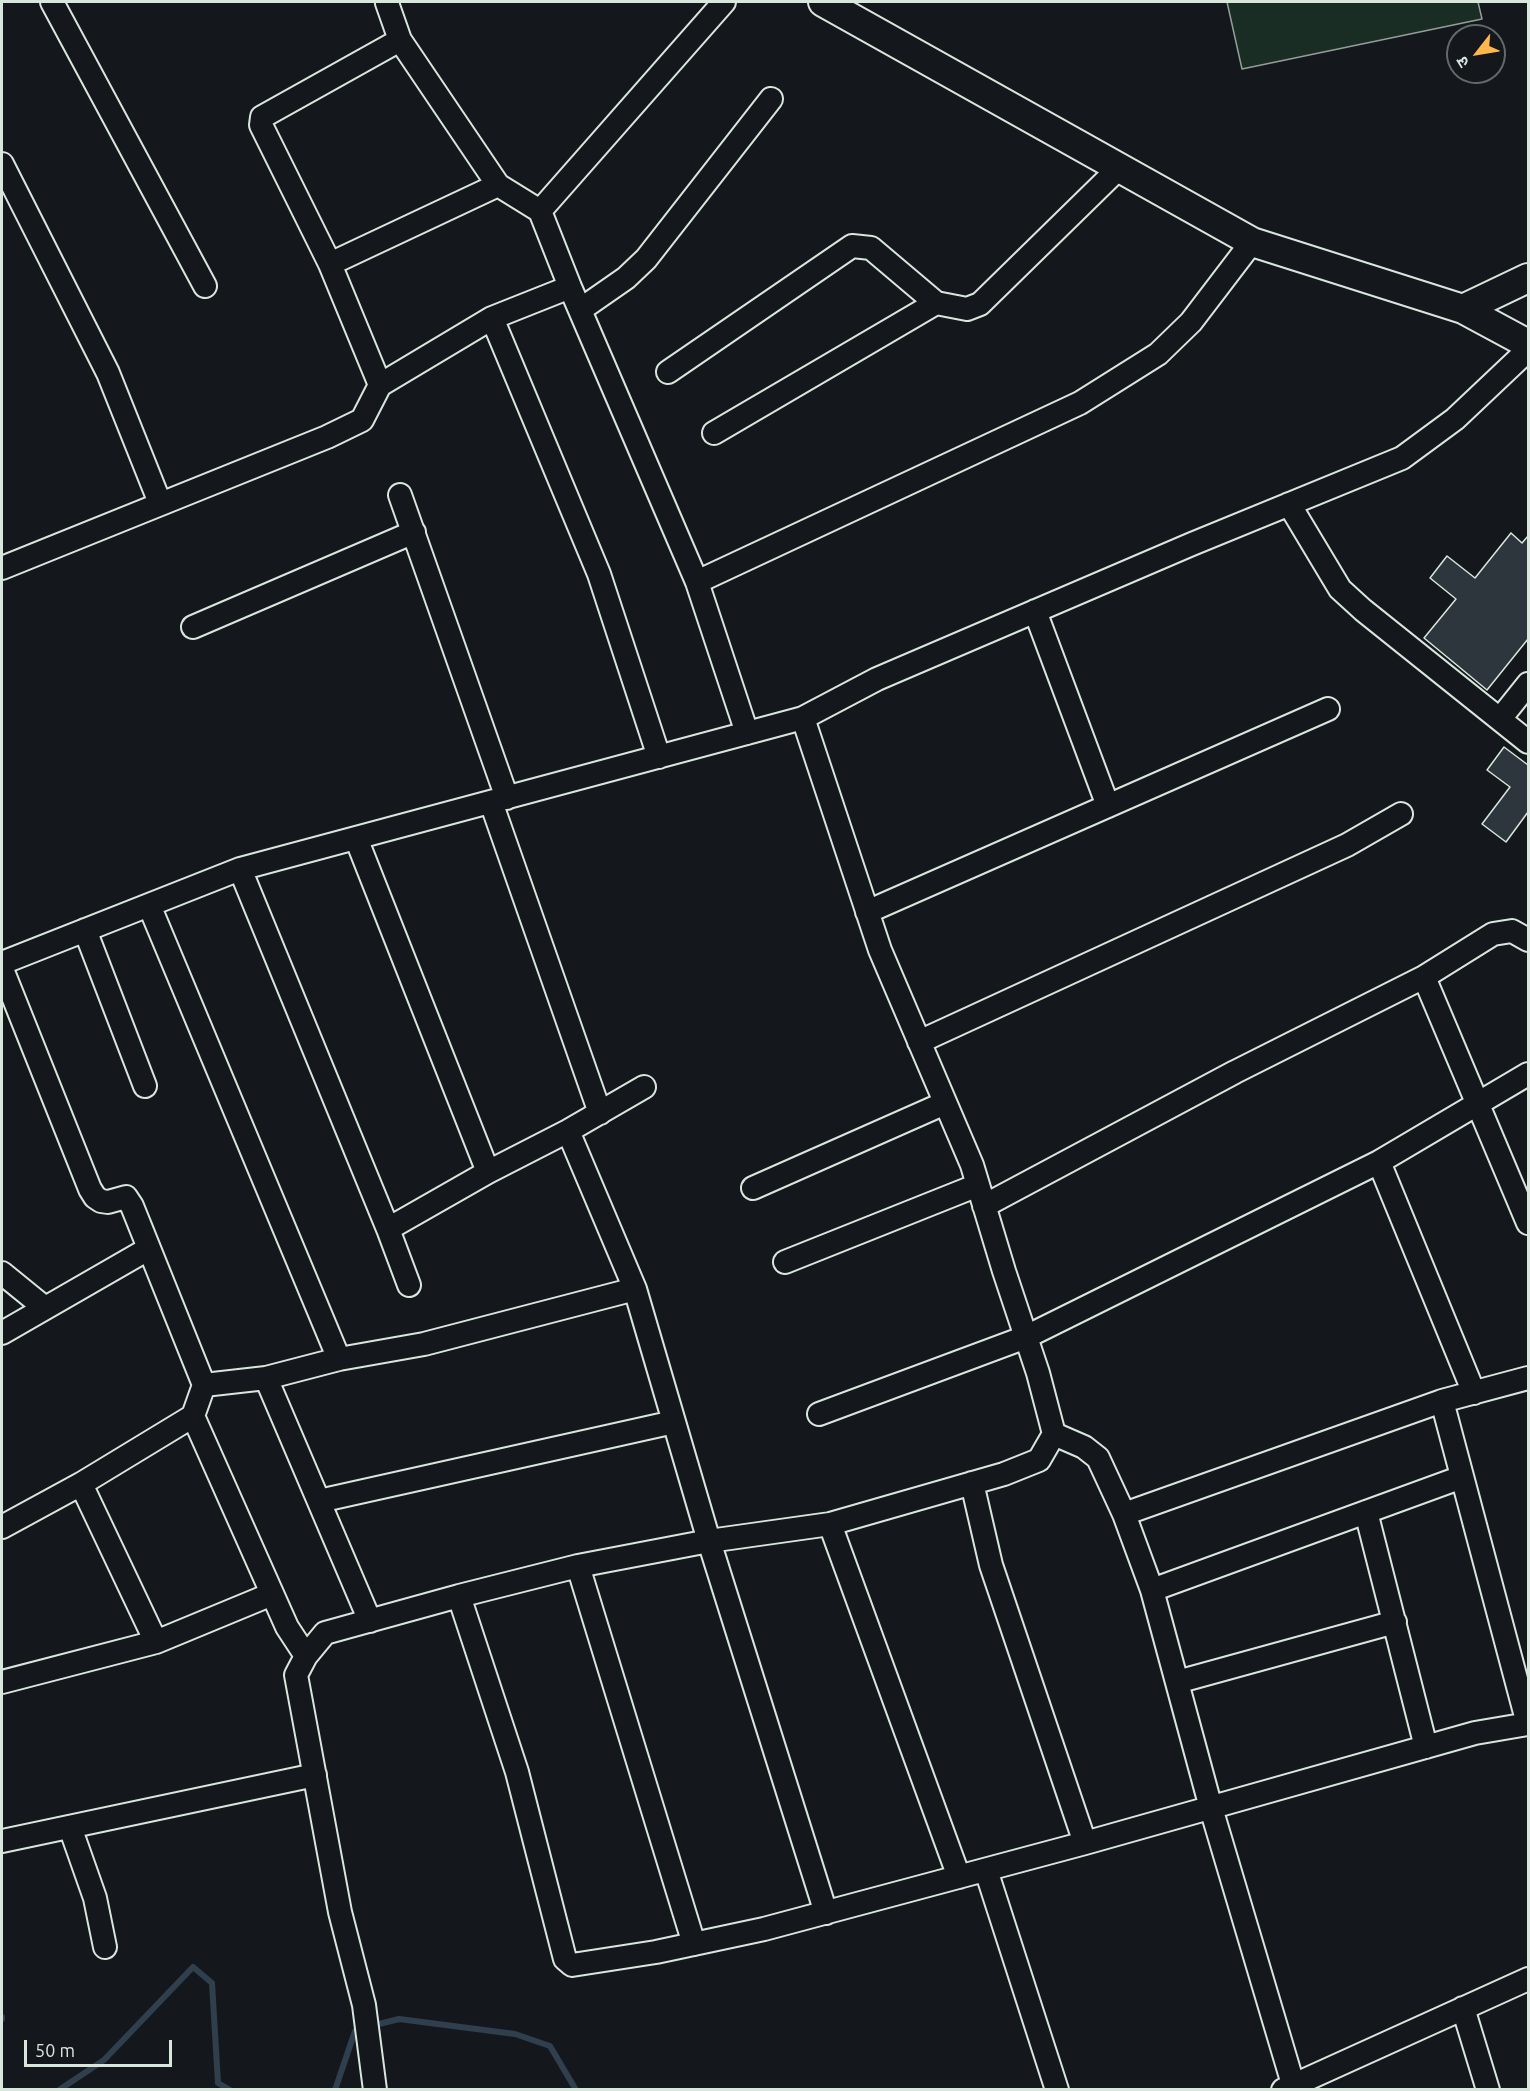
<!DOCTYPE html>
<html>
<head>
<meta charset="utf-8">
<style>
  body { margin:0 }
  #map { position:relative; width:1530px; height:2091px; overflow:hidden; background:#14181c; font-family:Ubuntu,"Noto Sans Devanagari",sans-serif }
  canvas { display:block }
  .frame { position:absolute; inset:0; border:3px solid #d8e6dc; pointer-events:none }
  .north { position:absolute; left:1446px; top:24px; width:60px; height:60px; box-sizing:border-box; background:#14181c; border:2px solid #626a69; border-radius:50%; rotate:239deg; font-size:16px; font-weight:700; line-height:24px; text-align:center; color:#d8e6dc }
  .north::after { content:''; display:block; margin:auto; width:21px; height:27px; background:#ffb74d; clip-path:polygon(50% 0,100% 100%,50% 72%,0 100%) }
  .scale { position:absolute; left:24px; top:2040px; width:148px; height:27px; box-sizing:border-box; border:3px solid #d8e6dc; border-top:0; padding-left:8px; font-size:18px; line-height:21px; white-space:nowrap; color:#d8e6dc; -webkit-text-stroke:4px #14181c; paint-order:stroke }
</style>
</head>
<body>
<div id="map">
<canvas width="1530" height="2091"></canvas>
<div class="frame"></div>
<div class="north">उ</div>
<div class="scale">50 m</div>
</div>
<script>
const context = document.querySelector('canvas').getContext('2d');
context.lineJoin = 'round';
function paint(path, color) { context.fillStyle = color; context.fill(path, 'evenodd'); }
const shape = rows => new Path2D(rows.map(r => 'M' + r).join(''));
function trace(path, color, width, dash) { context.strokeStyle = color; context.lineWidth = width; context.lineCap = dash ? 'butt' : 'round'; context.setLineDash(dash || []); context.stroke(path); }
const green = shape([
  [1227,2,1478,2,1482,19,1242,69,1227,2]
]);
const stream = shape([
  [2,2017,2,2019],
  [371,2026,399,2019,515,2034,550,2046,576,2090],
  [59,2090,104,2060,193,1967,212,1983,218,2083,230,2090],
  [335,2090,355,2031,361,2029]
]);
const building = shape([
  [1511,533,1522,543,1528,536,1528,639,1487,690,1424,638,1456,599,1430,578,1447,556,1475,578,1511,533],
  [1504,747,1528,765,1528,812,1506,842,1482,824,1510,787,1487,770,1504,747]
]);
const minor = shape([
  [52,2,205,286],
  [388,2,387,3,400,40,498,185,540,211],
  [724,2,540,211,570,287,697,582,747,733],
  [2,164,108,373,160,503],
  [330,264,498,185],
  [580,310,626,278,646,259,771,99],
  [492,318,599,574,659,757],
  [668,372,852,246,871,248,936,303],
  [380,385,330,264,261,125,262,117,400,40],
  [714,433,936,303,967,309,980,304,1120,167],
  [400,495,507,798],
  [1289,504,1340,589,1363,610,1528,742],
  [2,568,327,437,362,420,380,385,492,318,570,287],
  [697,582,1080,403,1158,354,1191,322,1252,242],
  [1035,611,1108,806],
  [193,627,414,532],
  [1500,719,1528,684],
  [491,802,600,1113],
  [356,838,488,1172],
  [240,869,388,1229,409,1285],
  [149,905,339,1359],
  [867,912,1328,709],
  [85,930,145,1086],
  [2,963,240,869,803,718],
  [2,969,90,1189,95,1197,101,1201,108,1202,126,1197,132,1206,204,1385,193,1416,287,1627,306,1656],
  [1424,977,1528,1223],
  [919,1042,1347,845,1401,814],
  [568,1131,635,1289,709,1541,826,1913],
  [1379,1162,1474,1393],
  [753,1188,945,1103],
  [984,1206,1235,1072,1424,977,1493,934,1512,931,1528,940],
  [388,1229,488,1172,568,1131,644,1087],
  [785,1262,978,1185],
  [2,1273,45,1308],
  [2,1333,148,1249],
  [266,1378,370,1621],
  [1528,1378,1442,1401,1528,1724],
  [204,1385,266,1378,339,1359,424,1344,635,1289],
  [819,1414,1026,1337,1379,1162,1528,1074],
  [1054,1434,1084,1447,1098,1458,1124,1514],
  [972,1483,991,1565,1085,1843],
  [81,1484,156,1642],
  [319,1501,674,1422],
  [1366,1512,1426,1747],
  [830,1524,959,1877],
  [2,1527,81,1484,193,1416],
  [578,1566,694,1944],
  [1152,1590,1462,1477],
  [459,1596,517,1772,565,1959,572,1965,656,1952,764,1929,1085,1843,1475,1733,1528,1724],
  [2,1682,156,1642,272,1594],
  [1177,1682,1395,1622],
  [70,1827,95,1898,105,1947],
  [2,1841,315,1775],
  [986,1870,1057,2090],
  [1463,2008,1488,2090],
  [1293,2084,1211,1808,1152,1590,1124,1514,1442,1401],
  [375,2090,364,2005,340,1912,296,1675,306,1656,325,1633,459,1596,578,1566,709,1541,830,1524,1004,1474,1039,1460,1054,1434,1038,1373,1004,1271,972,1165,880,950,803,718,877,679,1192,544,1402,458,1455,419,1528,350],
  [1283,2090,1528,1979]
]);
const major = shape([
  [823,2,1252,242,1463,309,1528,344],
  [1463,309,1528,278]
]);
paint(green, '#1a2d24');
trace(green, '#939e99', 1.5);
trace(stream, '#2f3f4d', 6);
paint(building, '#2c363c');
trace(building, '#d8e6dc', 1.5);
trace(minor, '#d8e6dc', 26);
trace(major, '#d8e6dc', 32);
trace(minor, '#14181c', 22);
trace(major, '#14181c', 28);
</script>
</body>
</html>
